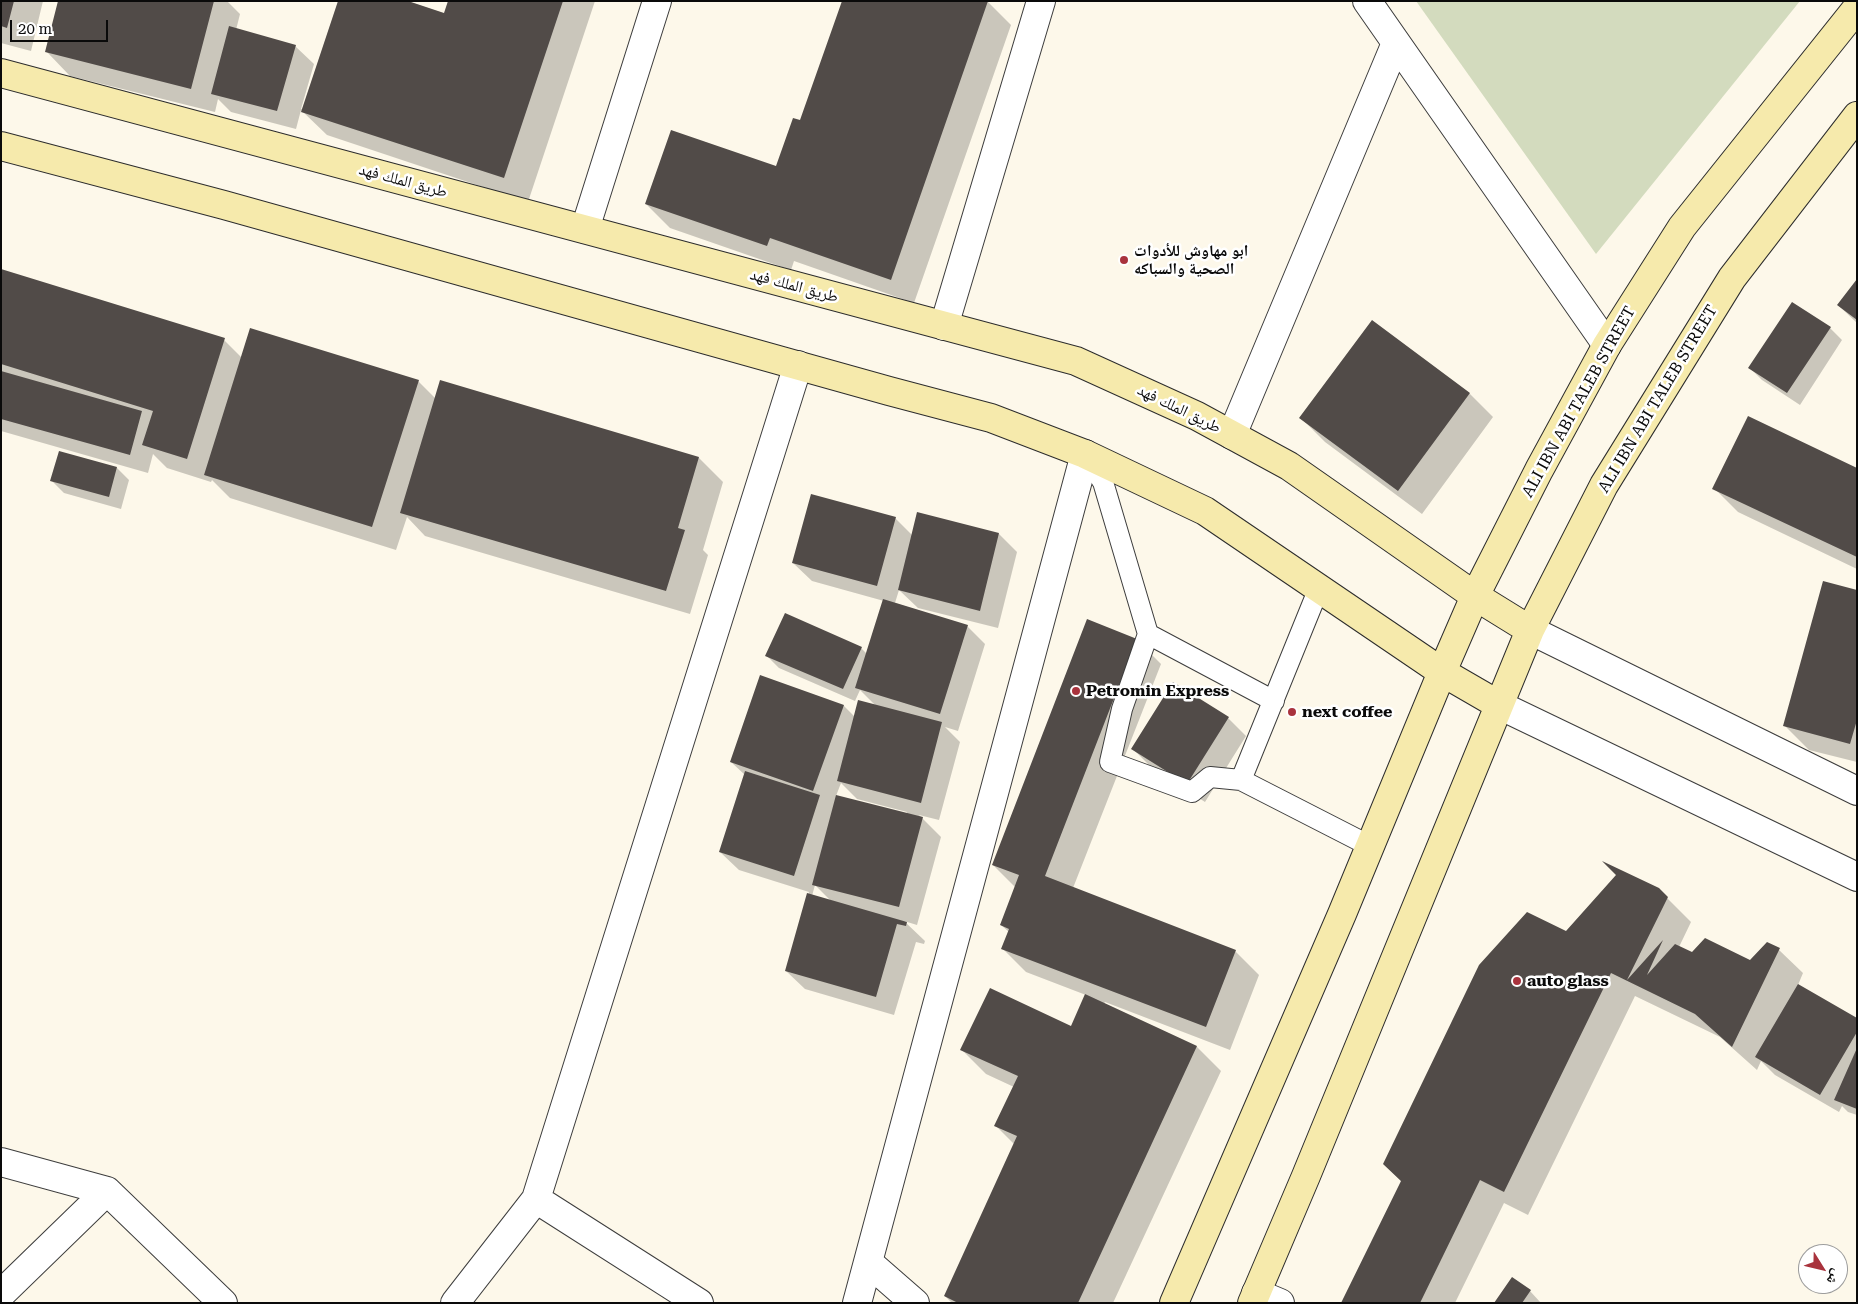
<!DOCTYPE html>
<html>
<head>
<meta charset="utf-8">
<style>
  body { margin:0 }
  #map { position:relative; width:1858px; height:1304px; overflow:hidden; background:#fdf8ea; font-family:"Roboto Serif","Noto Naskh Arabic",serif }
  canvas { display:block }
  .frame { position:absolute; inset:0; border:2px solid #0a0a0a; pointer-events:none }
  .north { position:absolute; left:1798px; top:1244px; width:50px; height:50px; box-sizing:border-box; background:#fff; border:1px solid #9d9d9d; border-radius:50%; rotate:126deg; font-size:14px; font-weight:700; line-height:20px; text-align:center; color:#0a0a0a }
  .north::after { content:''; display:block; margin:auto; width:18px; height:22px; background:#a9333d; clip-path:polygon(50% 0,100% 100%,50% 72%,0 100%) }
  .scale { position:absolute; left:10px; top:20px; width:98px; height:22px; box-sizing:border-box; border:2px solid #0a0a0a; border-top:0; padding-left:6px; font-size:15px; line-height:18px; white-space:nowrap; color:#0a0a0a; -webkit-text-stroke:4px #fff; paint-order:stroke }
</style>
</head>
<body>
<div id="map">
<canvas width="1858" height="1304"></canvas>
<div class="frame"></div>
<div class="north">ش</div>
<div class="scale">20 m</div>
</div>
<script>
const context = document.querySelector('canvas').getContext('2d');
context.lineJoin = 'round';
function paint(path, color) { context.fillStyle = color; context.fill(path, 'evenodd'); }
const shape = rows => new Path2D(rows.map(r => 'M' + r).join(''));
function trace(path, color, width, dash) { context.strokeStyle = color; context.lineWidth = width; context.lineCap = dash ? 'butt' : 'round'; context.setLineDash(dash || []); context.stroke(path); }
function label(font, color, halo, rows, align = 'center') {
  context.font = font + ' "Roboto Serif","Noto Naskh Arabic",serif'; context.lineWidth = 5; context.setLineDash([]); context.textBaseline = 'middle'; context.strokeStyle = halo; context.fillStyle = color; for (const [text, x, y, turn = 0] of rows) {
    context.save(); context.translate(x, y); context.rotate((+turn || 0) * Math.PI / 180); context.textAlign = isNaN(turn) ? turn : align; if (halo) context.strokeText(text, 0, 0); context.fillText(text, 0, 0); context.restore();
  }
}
const cemetery = shape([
  [1416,1,1800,1,1596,254]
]);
const shadow = shape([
  [1,1,43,1,31,51,1,43],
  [59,1,227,1,240,14,236,30,295,46,314,64,301,109,303,110,444,15,449,1,595,1,528,202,327,135,301,110,296,129,231,112,218,99,215,112,70,76,47,52],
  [987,1,1011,25,914,303,794,261,791,270,670,228,646,204,777,168,801,122],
  [1,270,224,340,242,358,418,381,436,399,441,382,699,458,723,482,703,550,708,555,690,614,425,536,407,517,396,550,230,498,212,480,211,482,167,468,153,454,148,473,1,431],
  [1857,281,1857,323,1838,305],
  [1830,328,1842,340,1800,405,1762,380,1750,368],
  [1470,394,1493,417,1422,514,1325,442,1301,418],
  [117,468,129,480,121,509,64,493,52,481],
  [1857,469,1857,569,1738,512,1714,488],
  [895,518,913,536,999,534,1017,552,998,628,918,608,899,590,895,603,967,626,985,644,958,731,945,727,960,742,939,820,919,815,941,837,917,925,904,921,925,941,924,944,916,942,894,1015,805,989,786,971,809,892,739,870,720,852,745,775,731,762,844,706,855,717,876,706,860,690,855,701,779,668,767,656,861,648,867,654,884,601,812,581,793,563],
  [841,783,857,799,907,812,906,814,836,796],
  [815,885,831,901,812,896],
  [1857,591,1857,762,1809,750,1785,726],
  [1137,640,1161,664,1073,888,1235,951,1259,975,1230,1050,1105,1002,1104,1004,1197,1047,1221,1071,1113,1303,952,1303,945,1296,1015,1145,996,1126,1014,1087,986,1074,962,1050,1071,1027,1086,995,1026,972,1002,948,1009,932,1001,925,1016,888,993,865],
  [1228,718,1246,736,1205,802,1151,767,1133,749],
  [1667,898,1691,922,1679,947,1692,954,1750,962,1779,950,1803,973,1798,985,1857,1020,1857,1115,1848,1112,1842,1106,1839,1112,1775,1075,1761,1061,1757,1070,1720,1037,1635,996,1528,1215,1504,1203,1455,1303,1343,1303,1402,1182,1384,1164,1566,932],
  [1530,1291,1541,1303,1495,1303]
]);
const building = shape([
  [1,1,14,1,7,28,1,26],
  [58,1,214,1,191,89,45,52],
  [338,1,408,1,444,13,448,1,563,1,504,178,301,112],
  [842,1,988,1,891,280,770,238,767,246,645,204,671,130,776,166,793,118,800,120],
  [229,26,296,45,277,111,211,94],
  [1,269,225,338,187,459,142,445,153,411,1,364],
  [1857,279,1857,320,1837,305],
  [1792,302,1831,327,1787,393,1748,368],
  [1372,320,1470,393,1398,491,1299,418],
  [250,328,419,380,372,527,204,475],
  [1,371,142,411,130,455,1,419],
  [440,380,699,457,678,528,685,530,666,591,400,513],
  [1748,416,1857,468,1857,557,1712,489],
  [59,451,117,467,109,497,50,481],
  [811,494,896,517,877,586,792,563],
  [917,512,999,533,980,611,898,590],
  [1823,581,1857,590,1857,720,1850,744,1783,726],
  [883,599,968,625,940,714,855,688],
  [785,613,862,647,843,689,765,656],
  [1087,619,1137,639,1045,876,1236,950,1206,1027,1001,949,1009,929,1000,925,1019,875,992,865],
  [760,675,844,705,813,791,730,762],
  [1173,682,1229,717,1187,784,1131,749],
  [858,700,942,722,921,803,837,781],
  [745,771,820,795,794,876,719,852],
  [836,795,923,817,899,907,812,885],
  [1602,861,1659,888,1668,897,1627,980,1663,940,1647,975,1675,944,1692,952,1705,938,1750,960,1767,942,1780,948,1732,1047,1695,1014,1611,973,1504,1192,1480,1180,1420,1303,1341,1303,1401,1181,1383,1164,1479,965,1527,912,1566,931,1616,875],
  [807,893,907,922,906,926,897,924,876,997,785,971],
  [1798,984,1857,1018,1857,1032,1820,1095,1755,1057],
  [990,988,1071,1026,1085,994,1197,1046,1078,1303,958,1303,944,1296,1017,1136,994,1126,1018,1076,960,1050],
  [1857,1048,1857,1109,1834,1100],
  [1512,1277,1531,1290,1522,1303,1494,1303]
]);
const service = shape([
  [1085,454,1103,482,1148,634,1122,709,1110,762,1192,792,1210,777,1241,780,1370,846],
  [1148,634,1274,701],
  [1241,780,1319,588]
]);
const minor = shape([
  [1367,1,1607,345],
  [585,229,657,1],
  [944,326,1041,1],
  [1232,435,1396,43],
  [1,1162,107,1191,223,1303],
  [536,1199,699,1303],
  [868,1262,915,1303],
  [1256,1293,1280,1303],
  [1,1294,107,1191],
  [455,1303,536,1199,798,365],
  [857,1303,1085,454]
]);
const tertiary = shape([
  [1530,630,1857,791],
  [1499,705,1857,877]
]);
const secondary = shape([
  [1,73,1076,361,1197,416,1289,466,1475,596,1530,630],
  [1,146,224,205,889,391,991,418,1085,454,1205,511,1442,672,1499,705],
  [1174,1303,1342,914,1442,672,1475,596,1539,470,1607,345,1682,227,1857,8],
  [1252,1303,1306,1176,1530,630,1604,485,1732,278,1857,116]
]);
const markers = [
  [1124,260,5,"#a9333d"],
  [1076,691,5,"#a9333d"],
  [1292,712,5,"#a9333d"],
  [1517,981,5,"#a9333d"]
];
const streetNames = [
  ["طريق الملك فهد",403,181,15],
  ["طريق الملك فهد",794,286,15],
  ["ALI IBN ABI TALEB STREET",1658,399,-59],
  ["ALI IBN ABI TALEB STREET",1579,402,-61],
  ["طريق الملك فهد",1179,409,26]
];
const poiNames = [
  ["ابو مهاوش للأدوات",1134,251],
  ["الصحية والسباكه",1134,269],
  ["Petromin Express",1086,691],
  ["next coffee",1302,712],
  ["auto glass",1527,981]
];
paint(cemetery, '#d3dbbe');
paint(shadow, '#0003');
paint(building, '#514b48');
trace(service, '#3d3d3d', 22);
trace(minor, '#3d3d3d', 30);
trace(tertiary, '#3d3d3d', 30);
trace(secondary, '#2c2c2c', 30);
trace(service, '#fff', 20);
trace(minor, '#fff', 28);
trace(tertiary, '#fff', 28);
trace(secondary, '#f6eaac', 28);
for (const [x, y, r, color] of markers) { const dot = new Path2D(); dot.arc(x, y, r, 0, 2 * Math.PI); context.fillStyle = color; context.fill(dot); trace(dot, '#fff', 2); }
label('16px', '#0a0a0a', '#fff', streetNames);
label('bold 16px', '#0a0a0a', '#fff', poiNames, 'left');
</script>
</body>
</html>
